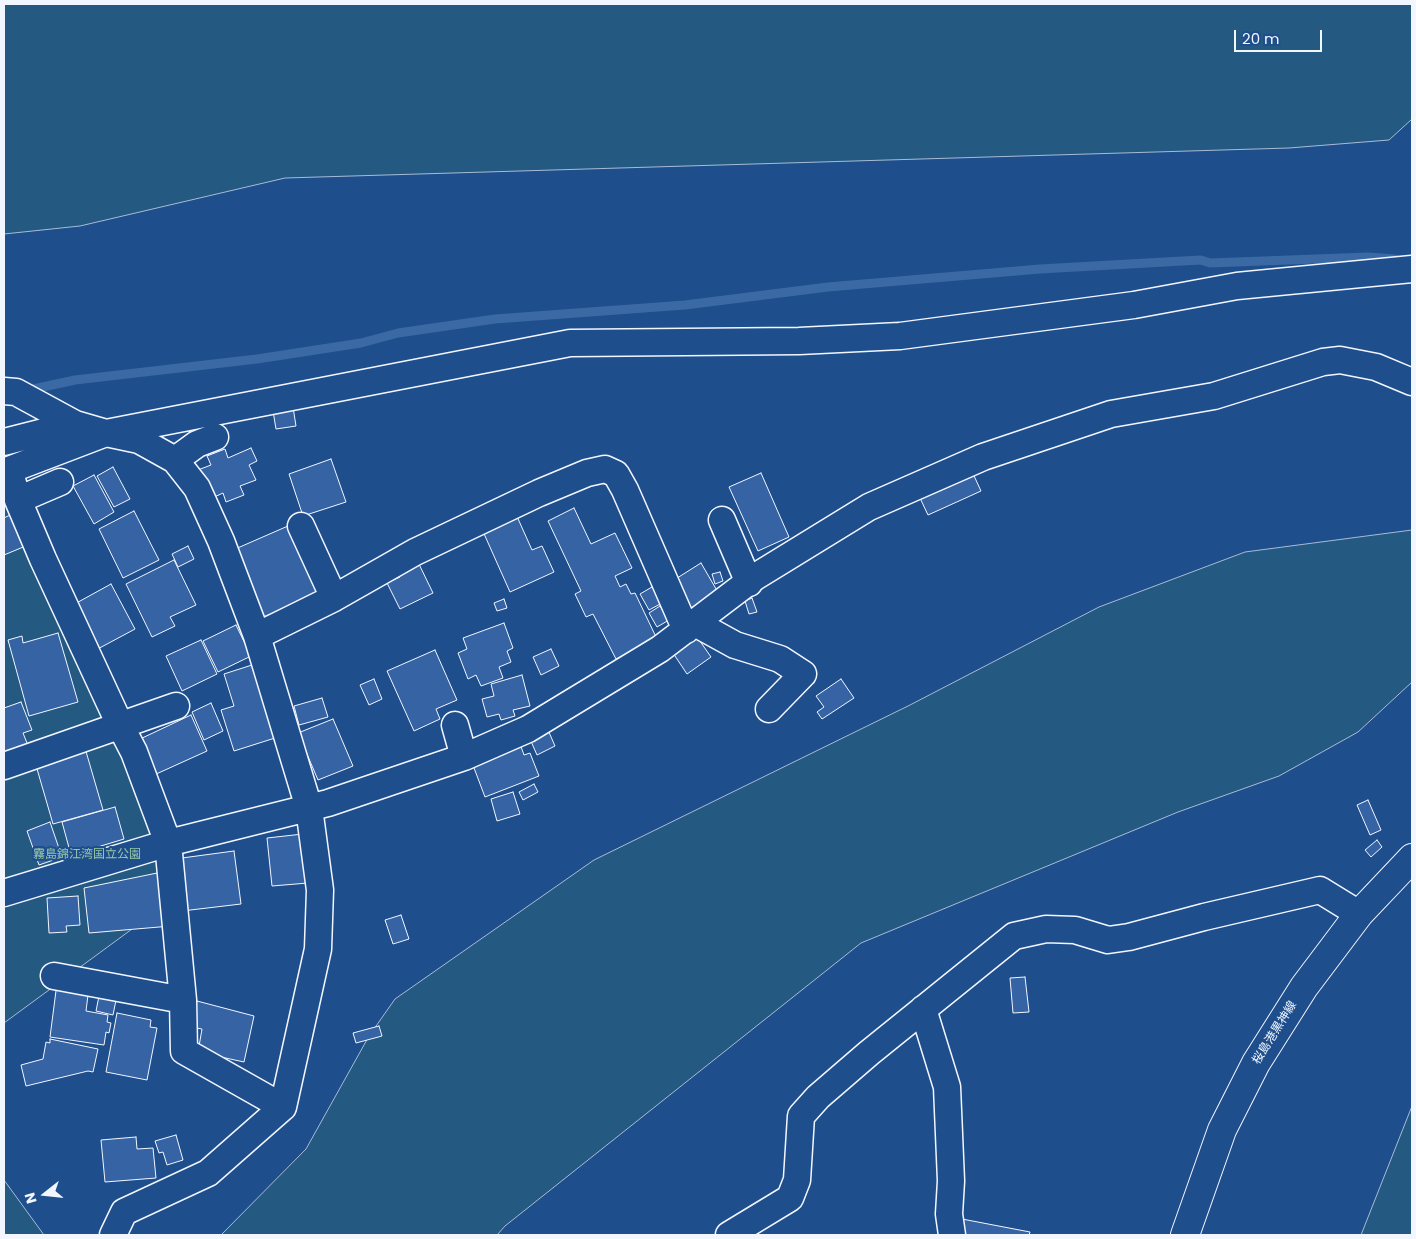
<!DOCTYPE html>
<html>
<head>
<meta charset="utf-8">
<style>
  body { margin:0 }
  #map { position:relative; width:1416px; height:1239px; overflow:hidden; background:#1f4e8c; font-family:Poppins,sans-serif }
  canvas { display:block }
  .frame { position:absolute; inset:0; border:5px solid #f2f6ff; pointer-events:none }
  .north { position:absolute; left:20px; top:1169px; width:50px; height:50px; -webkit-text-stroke:4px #1f4e8c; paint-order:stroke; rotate:254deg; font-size:14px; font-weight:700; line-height:20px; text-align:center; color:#f2f6ff }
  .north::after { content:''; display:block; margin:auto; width:18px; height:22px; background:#f2f6ff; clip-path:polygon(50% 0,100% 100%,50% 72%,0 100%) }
  .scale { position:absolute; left:1234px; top:30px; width:88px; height:22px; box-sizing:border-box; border:2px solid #f2f6ff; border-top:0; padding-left:6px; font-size:15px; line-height:18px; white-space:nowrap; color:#f2f6ff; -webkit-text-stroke:4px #1f4e8c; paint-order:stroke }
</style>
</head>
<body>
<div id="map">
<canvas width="1416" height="1239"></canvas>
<div class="frame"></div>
<div class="north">N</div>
<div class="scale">20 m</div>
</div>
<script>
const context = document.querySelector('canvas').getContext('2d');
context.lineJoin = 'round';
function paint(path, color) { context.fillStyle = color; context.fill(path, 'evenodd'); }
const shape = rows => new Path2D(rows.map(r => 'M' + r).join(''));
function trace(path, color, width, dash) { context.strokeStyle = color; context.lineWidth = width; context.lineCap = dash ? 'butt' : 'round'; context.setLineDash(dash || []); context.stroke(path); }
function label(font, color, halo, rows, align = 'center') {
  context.font = font + ' Poppins,"Noto Sans JP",sans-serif'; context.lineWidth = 4; context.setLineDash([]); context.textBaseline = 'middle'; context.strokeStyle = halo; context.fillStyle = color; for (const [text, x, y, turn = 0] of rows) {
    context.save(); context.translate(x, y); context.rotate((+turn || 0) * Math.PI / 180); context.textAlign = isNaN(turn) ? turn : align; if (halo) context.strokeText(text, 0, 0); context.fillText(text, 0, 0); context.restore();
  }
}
const green = shape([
  [4,4,1412,4,1412,119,1389,140,1289,148,285,178,80,226,4,234,4,4],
  [4,479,192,885,4,1023,4,479],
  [1412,530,1412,682,1358,732,1279,776,1178,812,861,943,505,1226,497,1235,221,1235,306,1149,369,1036,395,999,594,860,910,705,1099,607,1245,552,1412,530],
  [1412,1106,1412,1235,1361,1235,1412,1106],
  [4,1180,44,1235,4,1235,4,1180]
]);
const stream = shape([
  [24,391,75,380,257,359,361,343,398,333,495,319,685,305,828,287,1040,269,1201,260,1210,263,1368,257,1395,259]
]);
const building = shape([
  [293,407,296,426,276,429,273,411,293,407],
  [251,448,257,461,249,465,256,480,240,486,244,495,226,502,223,493,210,499,198,470,211,465,207,456,225,449,228,458,251,448],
  [331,459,346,502,303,516,289,474,331,459],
  [113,467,130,499,114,507,97,476,113,467],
  [970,467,981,491,928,515,920,498,970,467],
  [761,473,789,537,758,551,729,487,761,473],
  [94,475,114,512,94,524,73,486,94,475],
  [574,508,591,544,615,533,632,568,615,576,620,587,626,584,631,594,635,593,657,639,616,659,593,614,586,617,575,594,581,591,548,521,574,508],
  [134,511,159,560,123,578,99,529,134,511],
  [515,512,532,550,542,546,554,572,510,592,481,527,515,512],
  [14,513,28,545,4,555,4,518,14,513],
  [288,526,301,558,309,554,324,591,261,618,233,550,288,526],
  [188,546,194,559,178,567,172,554,188,546],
  [416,558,433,593,400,609,387,583,400,577,396,568,416,558],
  [174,560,196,605,170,617,175,626,152,637,126,584,174,560],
  [701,563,719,594,692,610,674,580,701,563],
  [720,572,723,581,715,584,712,574,720,572],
  [111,584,135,629,94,651,71,606,111,584],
  [652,587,662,603,649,610,640,594,652,587],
  [752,598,757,612,749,614,745,601,752,598],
  [504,599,507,608,497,611,494,603,504,599],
  [660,606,669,620,657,627,649,613,660,606],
  [504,623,513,648,507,651,511,662,499,667,503,678,481,686,476,675,468,679,458,653,467,649,463,638,504,623],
  [236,625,251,656,218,672,203,641,236,625],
  [58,633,78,702,29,716,8,640,22,636,23,643,58,633],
  [695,634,711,657,687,674,671,650,695,634],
  [201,640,217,674,182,691,166,656,201,640],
  [551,649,559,666,541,675,533,657,551,649],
  [435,650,457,700,436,709,440,719,414,731,387,671,435,650],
  [252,665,275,738,234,751,221,710,234,706,224,674,252,665],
  [522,675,530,706,513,710,515,716,501,720,499,714,487,717,482,699,494,696,491,684,522,675],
  [374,679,382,699,369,705,360,685,374,679],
  [841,679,854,698,822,719,817,712,824,707,816,696,841,679],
  [322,698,328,717,299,725,294,706,322,698],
  [21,702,32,730,23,733,29,748,4,758,4,708,21,702],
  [211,703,223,731,204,740,192,712,211,703],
  [191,715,207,751,154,775,138,740,191,715],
  [333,719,353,766,318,780,298,733,333,719],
  [548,730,555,746,537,755,530,739,548,730],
  [519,741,524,755,530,753,539,776,485,797,471,760,519,741],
  [85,748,103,810,53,824,35,762,85,748],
  [534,784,538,792,523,800,519,792,534,784],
  [513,792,520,814,497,821,491,799,513,792],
  [1368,800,1381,830,1370,835,1357,805,1368,800],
  [115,807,124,839,71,855,62,822,115,807],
  [50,822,62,857,39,865,27,831,50,822],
  [303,834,308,883,272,886,267,838,303,834],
  [1377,840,1382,847,1371,857,1365,850,1377,840],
  [234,851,241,904,182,911,179,884,185,884,182,858,234,851],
  [167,871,171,926,89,933,84,888,167,871],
  [78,896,80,925,66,926,67,932,49,933,47,898,78,896],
  [401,915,409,939,393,944,385,920,401,915],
  [1025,977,1029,1012,1013,1013,1010,978,1025,977],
  [57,983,89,987,86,1011,108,1015,107,1022,111,1023,109,1033,106,1032,104,1045,50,1037,57,983],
  [100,991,117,995,113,1015,96,1011,100,991],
  [197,1001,254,1016,244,1062,198,1052,202,1029,191,1027,197,1001],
  [117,1013,151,1020,150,1027,157,1028,147,1080,106,1072,117,1013],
  [379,1026,382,1036,356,1043,353,1033,379,1026],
  [50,1039,98,1049,93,1072,88,1071,26,1086,21,1065,43,1059,46,1042,50,1043,50,1039],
  [176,1135,183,1160,167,1165,163,1152,159,1153,155,1141,176,1135],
  [136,1137,137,1149,153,1148,156,1178,105,1182,101,1140,136,1137],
  [962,1219,1030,1232,1029,1235,963,1235,962,1219]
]);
const minor = shape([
  [4,391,16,392,75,424,106,433,139,440,175,460,197,488,221,541,257,636,309,808,320,890,318,949,283,1107,208,1173,124,1212,113,1235],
  [4,442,75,424],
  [175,460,197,444,215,437],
  [18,500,60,482],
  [722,520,749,583],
  [301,526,334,598],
  [695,623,735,645,780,659,803,674,769,709],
  [257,636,334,598,415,552,539,493,587,473,605,469,616,474,625,490,686,630],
  [455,725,464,757],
  [4,766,176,706],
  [4,893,168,843,328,803,464,757,528,729,660,649,755,577,869,507,983,457,1111,414,1214,396,1323,362,1340,360,1376,367,1412,382],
  [54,976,183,1000],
  [923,1009,947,1087,951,1181,949,1214,952,1235],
  [283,1107,184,1051,183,1000,168,843,134,752,120,725,43,559,18,500,9,470,106,433,570,343,799,341,900,336,1134,305,1237,286,1412,269],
  [729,1235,790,1198,797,1180,801,1116,818,1097,869,1053,1014,936,1046,929,1075,930,1108,940,1129,937,1204,917,1320,890,1359,914]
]);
const primary = shape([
  [1185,1235,1222,1130,1256,1063,1304,987,1359,914,1412,858]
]);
const parkNames = [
  ["霧島錦江湾国立公園",87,855]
];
const streetNames = [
  ["桜島港黒神線",1275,1033,-58]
];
paint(green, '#245a82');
trace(green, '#a8bbd7', 1);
trace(stream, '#3b69a3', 9);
paint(building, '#3563a3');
trace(building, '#f2f6ff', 1);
trace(minor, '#f2f6ff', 29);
trace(primary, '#f2f6ff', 30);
trace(minor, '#1f4e8c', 26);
trace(primary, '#1f4e8c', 28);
label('12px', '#97c8a6', '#1f4e8c', parkNames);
label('12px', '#f2f6ff', '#1f4e8c', streetNames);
</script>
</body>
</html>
